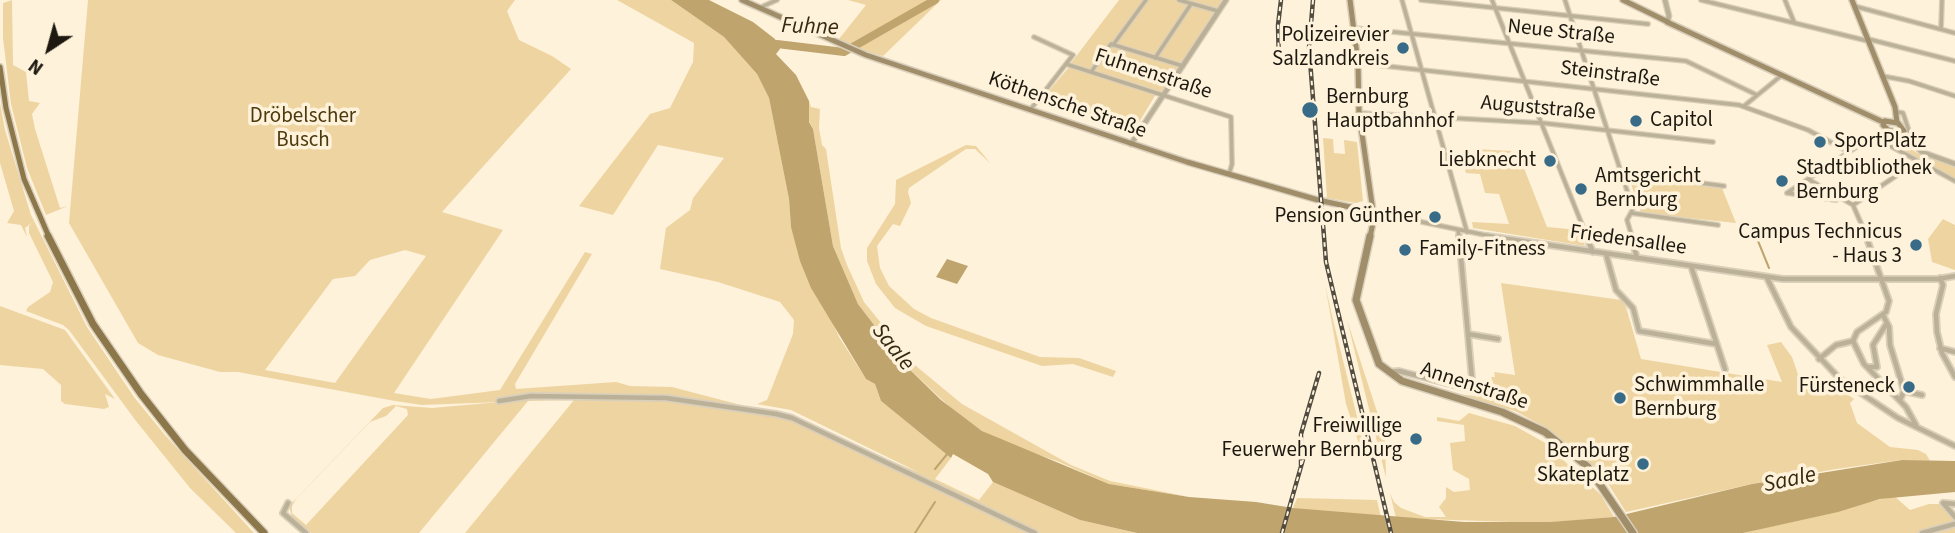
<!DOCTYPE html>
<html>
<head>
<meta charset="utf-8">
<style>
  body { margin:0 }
  #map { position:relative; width:1955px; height:533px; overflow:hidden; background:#fef2da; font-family:"Source Sans 3",sans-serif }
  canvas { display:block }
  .north { position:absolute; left:14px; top:14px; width:70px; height:70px; -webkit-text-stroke:5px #fef2da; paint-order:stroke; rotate:216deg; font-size:19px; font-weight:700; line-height:28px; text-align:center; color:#1d1810 }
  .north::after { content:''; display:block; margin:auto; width:24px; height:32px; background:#1d1810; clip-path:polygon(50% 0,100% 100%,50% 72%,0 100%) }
</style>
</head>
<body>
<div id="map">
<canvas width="1955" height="533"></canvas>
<div class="north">N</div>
</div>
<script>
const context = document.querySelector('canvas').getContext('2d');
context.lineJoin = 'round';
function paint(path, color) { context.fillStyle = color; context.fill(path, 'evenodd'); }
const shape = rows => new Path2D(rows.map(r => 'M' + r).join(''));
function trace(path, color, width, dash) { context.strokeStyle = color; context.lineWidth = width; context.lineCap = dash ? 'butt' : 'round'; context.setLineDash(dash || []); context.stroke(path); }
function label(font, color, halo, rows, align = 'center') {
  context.font = font + ' "Source Sans 3",sans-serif'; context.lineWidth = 7; context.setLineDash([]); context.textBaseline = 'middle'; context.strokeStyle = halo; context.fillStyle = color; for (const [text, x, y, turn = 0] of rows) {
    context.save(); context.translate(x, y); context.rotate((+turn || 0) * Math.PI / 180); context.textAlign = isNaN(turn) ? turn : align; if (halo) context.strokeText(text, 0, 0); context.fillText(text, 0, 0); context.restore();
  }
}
const green = shape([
  [12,0,13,65,26,72,29,101,40,103,32,114,35,129,60,208,68,206,46,215,27,168,11,104,3,38,3,3],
  [88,0,515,0,507,11,519,40,552,56,571,69,442,212,503,230,394,393,431,399,500,390,585,252,592,254,515,384,516,389,616,382,630,386,672,387,779,415,918,472,791,410,757,404,767,400,793,334,794,320,780,302,718,282,660,269,666,228,690,210,693,198,724,158,658,145,613,215,579,206,650,114,670,108,693,62,694,43,617,0,671,0,724,37,757,74,769,98,789,199,791,227,839,337,866,379,875,384,881,401,951,458,935,479,979,500,993,482,1080,520,1137,533,465,533,574,400,528,401,419,533,311,533,292,517,289,506,383,408,393,405,432,408,500,402,422,405,395,401,238,372,220,372,158,355,138,343,69,223],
  [405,250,426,256,335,383,265,370,333,279,355,276,370,260],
  [396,406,407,409,408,415,306,525,292,513,292,506,296,499,370,422,386,416],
  [848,0,941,0,883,56,860,50,839,39,866,5],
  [1119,0,1222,0,1162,92,1071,63],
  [1069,67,1156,94,1135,129,1128,126,1124,131,1045,105,1047,101,1042,99],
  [809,101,811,107,820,109,819,128,822,145,826,149,841,248,847,265,864,302,916,366,962,404,1071,465,1110,481,1189,497,1109,484,1057,461,1021,449,982,431,954,411,904,364,858,304,833,246,813,129,809,121],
  [0,103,5,130,31,215,87,327,134,397,165,435,254,533,236,533,190,488,136,421,69,330,63,325,26,311,28,307,50,292,53,282,29,233,29,226,33,222,25,228,27,237,21,225,7,223,14,211,0,163],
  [1890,135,1917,153,1955,167,1955,180,1880,139],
  [1323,138,1333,139,1334,153,1345,154,1344,140,1357,142,1363,201,1356,203,1327,198],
  [966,145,976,146,991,164,975,149,966,149,909,188,908,192,911,203,900,226,893,224,877,246,880,268,889,286,914,309,931,318,1040,357,1079,358,1116,371,1113,377,1073,364,1042,366,926,326,895,308,876,284,867,261,867,248,895,204,896,180],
  [1474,149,1511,151,1516,163,1522,163,1547,227,1579,230,1585,246,1473,228,1472,222,1509,224,1499,194,1485,193,1480,174,1466,173,1461,156,1476,157],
  [1628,175,1722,188,1736,223,1641,213],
  [1943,219,1955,225,1955,270,1932,262,1928,239],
  [1501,283,1621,300,1626,307,1641,359,1782,382,1767,345,1781,342,1792,357,1802,386,1844,392,1854,399,1850,403,1857,423,1890,447,1918,450,1926,454,1930,461,1901,460,1836,469,1752,484,1626,512,1605,479,1584,457,1547,428,1515,411,1454,394,1477,396,1478,389,1496,391,1491,377,1495,377,1494,372,1515,375],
  [1325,284,1333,320,1367,457,1363,456,1346,404],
  [0,306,65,330,115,399,105,394,109,407,104,409,65,404,61,401,61,385,43,369,0,365],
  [1347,320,1385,436,1386,478],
  [1469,413,1515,426,1556,449,1560,457,1601,495,1614,517,1554,522,1511,522,1396,518,1390,493,1394,502,1401,508,1425,517,1446,517,1439,507,1446,498,1446,487,1454,492,1470,490,1469,479,1453,470,1450,443,1465,441,1464,425,1437,421,1437,417,1459,421],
  [1894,496,1910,510,1929,504,1941,504,1955,520,1955,533,1743,533],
  [1297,498,1377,500,1384,531,1293,508]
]);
const water = shape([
  [671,0,709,0,753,22,775,39,780,49,776,54,796,75,809,101,809,122,813,129,833,246,858,304,904,364,941,400,982,431,1109,484,1189,497,1256,502,1293,508,1464,522,1550,522,1614,517,1752,484,1902,460,1955,461,1955,492,1880,499,1838,512,1743,533,1137,533,1080,520,993,482,988,474,953,454,951,458,881,401,875,384,866,379,811,288,800,261,791,227,789,199,769,98,757,74,724,37],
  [947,259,968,266,957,284,936,277]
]);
const stream = shape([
  [1756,236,1769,268],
  [935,469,948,453],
  [915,533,935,502]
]);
const river = shape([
  [767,47,777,44,844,52,935,0]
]);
const minorFar1 = shape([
  [1179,0,1218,11],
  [1402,0,1467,232],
  [1421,0,1648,24],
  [1492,0,1587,237],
  [1565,0,1633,209,1627,220,1632,237],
  [1701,0,1868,41],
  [1785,0,1794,22],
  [1854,6,1955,33],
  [759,8,777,0],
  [1353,28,1686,61,1757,95],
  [1941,29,1942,0],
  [1868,39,1955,61],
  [1113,45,1146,0],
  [1155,58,1191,4],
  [1358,63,1739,105,1808,130,1849,152],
  [1066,64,1231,117,1232,164,1229,174],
  [1091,72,1111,44,1183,66],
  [1882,76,1909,81,1955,96],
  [1744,106,1782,75],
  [1030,110,1073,55,1034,37],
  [1897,112,1903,113,1914,146],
  [1359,113,1542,123,1713,142],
  [1874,137,1955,181],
  [1622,173,1724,186],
  [1808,179,1853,205,1867,237],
  [1787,193,1870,138,1888,130],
  [1787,193,1836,200,1839,198],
  [1853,205,1918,161],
  [1373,212,1495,237],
  [1631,213,1718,225],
  [1458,230,1459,237]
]);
const minor = shape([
  [1487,236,1783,279,1938,279,1955,276],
  [1586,236,1593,252],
  [1631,236,1637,258],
  [1866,236,1889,301,1886,312,1857,332,1853,341,1864,364,1906,407,1916,425],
  [1606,254,1616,290,1633,308,1639,331,1716,344],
  [1691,266,1725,369],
  [1767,278,1791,327,1840,379,1898,418,1955,446],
  [1940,278,1943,285,1936,314,1937,332,1942,353,1955,377],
  [1883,315,1889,327,1890,345,1904,391,1900,400],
  [1468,334,1498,339],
  [1940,348,1955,352],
  [1819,359,1836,345,1853,341],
  [1868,367,1877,367,1873,345,1887,323],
  [1389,372,1399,371,1473,390,1459,236],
  [1904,391,1922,395],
  [499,401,531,396,666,398,776,414,792,418,1035,533],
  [288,503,283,513,306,533],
  [1943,503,1955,517],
  [1944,503,1955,504],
  [1922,533,1955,524]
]);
const tertiary = shape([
  [1665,0,1669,16,1667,22],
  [1899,132,1922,152,1955,164],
  [1131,144,1226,0]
]);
const secondaryFar1 = shape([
  [742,0,866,55,1187,162,1318,200,1373,212],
  [1350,0,1358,63,1359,113,1374,218,1370,237],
  [1623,0,1668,22],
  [1852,0,1895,107,1897,122],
  [1667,22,1883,122],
  [1885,121,1898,123,1904,131,1898,133,1888,130,1883,125,1885,121]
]);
const secondary = shape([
  [1370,236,1356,300,1379,364,1402,381,1502,412,1545,432,1588,467,1633,533]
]);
const primaryFar1 = shape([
  [0,67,6,108,24,179,49,237]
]);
const primary = shape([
  [48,236,93,324,141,394,185,450,264,533]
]);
const rail = shape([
  [1313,0,1309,48,1326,262,1391,533],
  [1279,65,1278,25,1281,0],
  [1301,465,1301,434,1319,373],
  [1282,533,1304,456]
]);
const markers = [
  [1403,48,7,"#376b87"],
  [1310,110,9,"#376b87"],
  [1636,121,7,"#376b87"],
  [1820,142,7,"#376b87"],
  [1550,161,7,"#376b87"],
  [1782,181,7,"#376b87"],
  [1581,189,7,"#376b87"],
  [1435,217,7,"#376b87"],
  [1916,245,7,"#376b87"],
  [1405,250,7,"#376b87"],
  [1909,387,7,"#376b87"],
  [1620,398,7,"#376b87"],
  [1416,439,7,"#376b87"],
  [1643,464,7,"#376b87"]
];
const streetNames = [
  ["Neue Straße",1561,33,6],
  ["Fuhnenstraße",1153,75,18],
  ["Steinstraße",1610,75,7],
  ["Köthensche Straße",1067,106,19],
  ["Auguststraße",1538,109,5],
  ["Friedensallee",1628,241,8],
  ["Annenstraße",1474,387,18]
];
const poiNames = [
  ["Polizeirevier",1389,36],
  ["Salzlandkreis",1389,60],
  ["Bernburg",1326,98,"left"],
  ["Hauptbahnhof",1326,122,"left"],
  ["Capitol",1650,121,"left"],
  ["SportPlatz",1834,142,"left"],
  ["Liebknecht",1536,161],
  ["Stadtbibliothek",1796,169,"left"],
  ["Bernburg",1796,193,"left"],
  ["Amtsgericht",1595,177,"left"],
  ["Bernburg",1595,201,"left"],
  ["Pension Günther",1421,217],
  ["Campus Technicus",1902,233],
  ["- Haus 3",1902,257],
  ["Family-Fitness",1419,250,"left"],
  ["Schwimmhalle",1634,386,"left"],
  ["Bernburg",1634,410,"left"],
  ["Fürsteneck",1895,387],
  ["Freiwillige",1402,427],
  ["Feuerwehr Bernburg",1402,451],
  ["Bernburg",1629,452],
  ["Skateplatz",1629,476]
];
const parkNames = [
  ["Dröbelscher",303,117],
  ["Busch",303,141]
];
const waterNames = [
  ["Fuhne",810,28,2],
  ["Saale",892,348,51],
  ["Saale",1790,481,-12]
];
paint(green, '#eed4a1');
paint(water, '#bfa46e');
trace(stream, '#bfa46e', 2);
trace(river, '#bfa46e', 8);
trace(minorFar1, '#dacfba', 6);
trace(minor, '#dacfba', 8);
trace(tertiary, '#dacfba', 7);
trace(secondaryFar1, '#dacfba', 8);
trace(secondary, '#dacfba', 10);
trace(primaryFar1, '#dacfba', 8);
trace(primary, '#dacfba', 10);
trace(minorFar1, '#bbb098', 3.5);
trace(minor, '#bbb098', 4.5);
trace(tertiary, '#bbb098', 4.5);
trace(secondaryFar1, '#a08e6b', 5);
trace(secondary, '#a08e6b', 7);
trace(primaryFar1, '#8c774a', 5);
trace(primary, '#8c774a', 7);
trace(rail, '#524c40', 4.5);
trace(rail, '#fef2da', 2, [4.5]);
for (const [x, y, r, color] of markers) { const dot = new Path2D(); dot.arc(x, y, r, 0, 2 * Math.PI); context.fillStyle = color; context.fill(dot); trace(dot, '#fef2da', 2.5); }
label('21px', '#1d1810', '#fef2da', streetNames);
label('21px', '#1d1810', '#fef2da', poiNames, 'right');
label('21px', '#4d390d', '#fef2da', parkNames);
label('italic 23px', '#352910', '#fef2da', waterNames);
</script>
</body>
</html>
